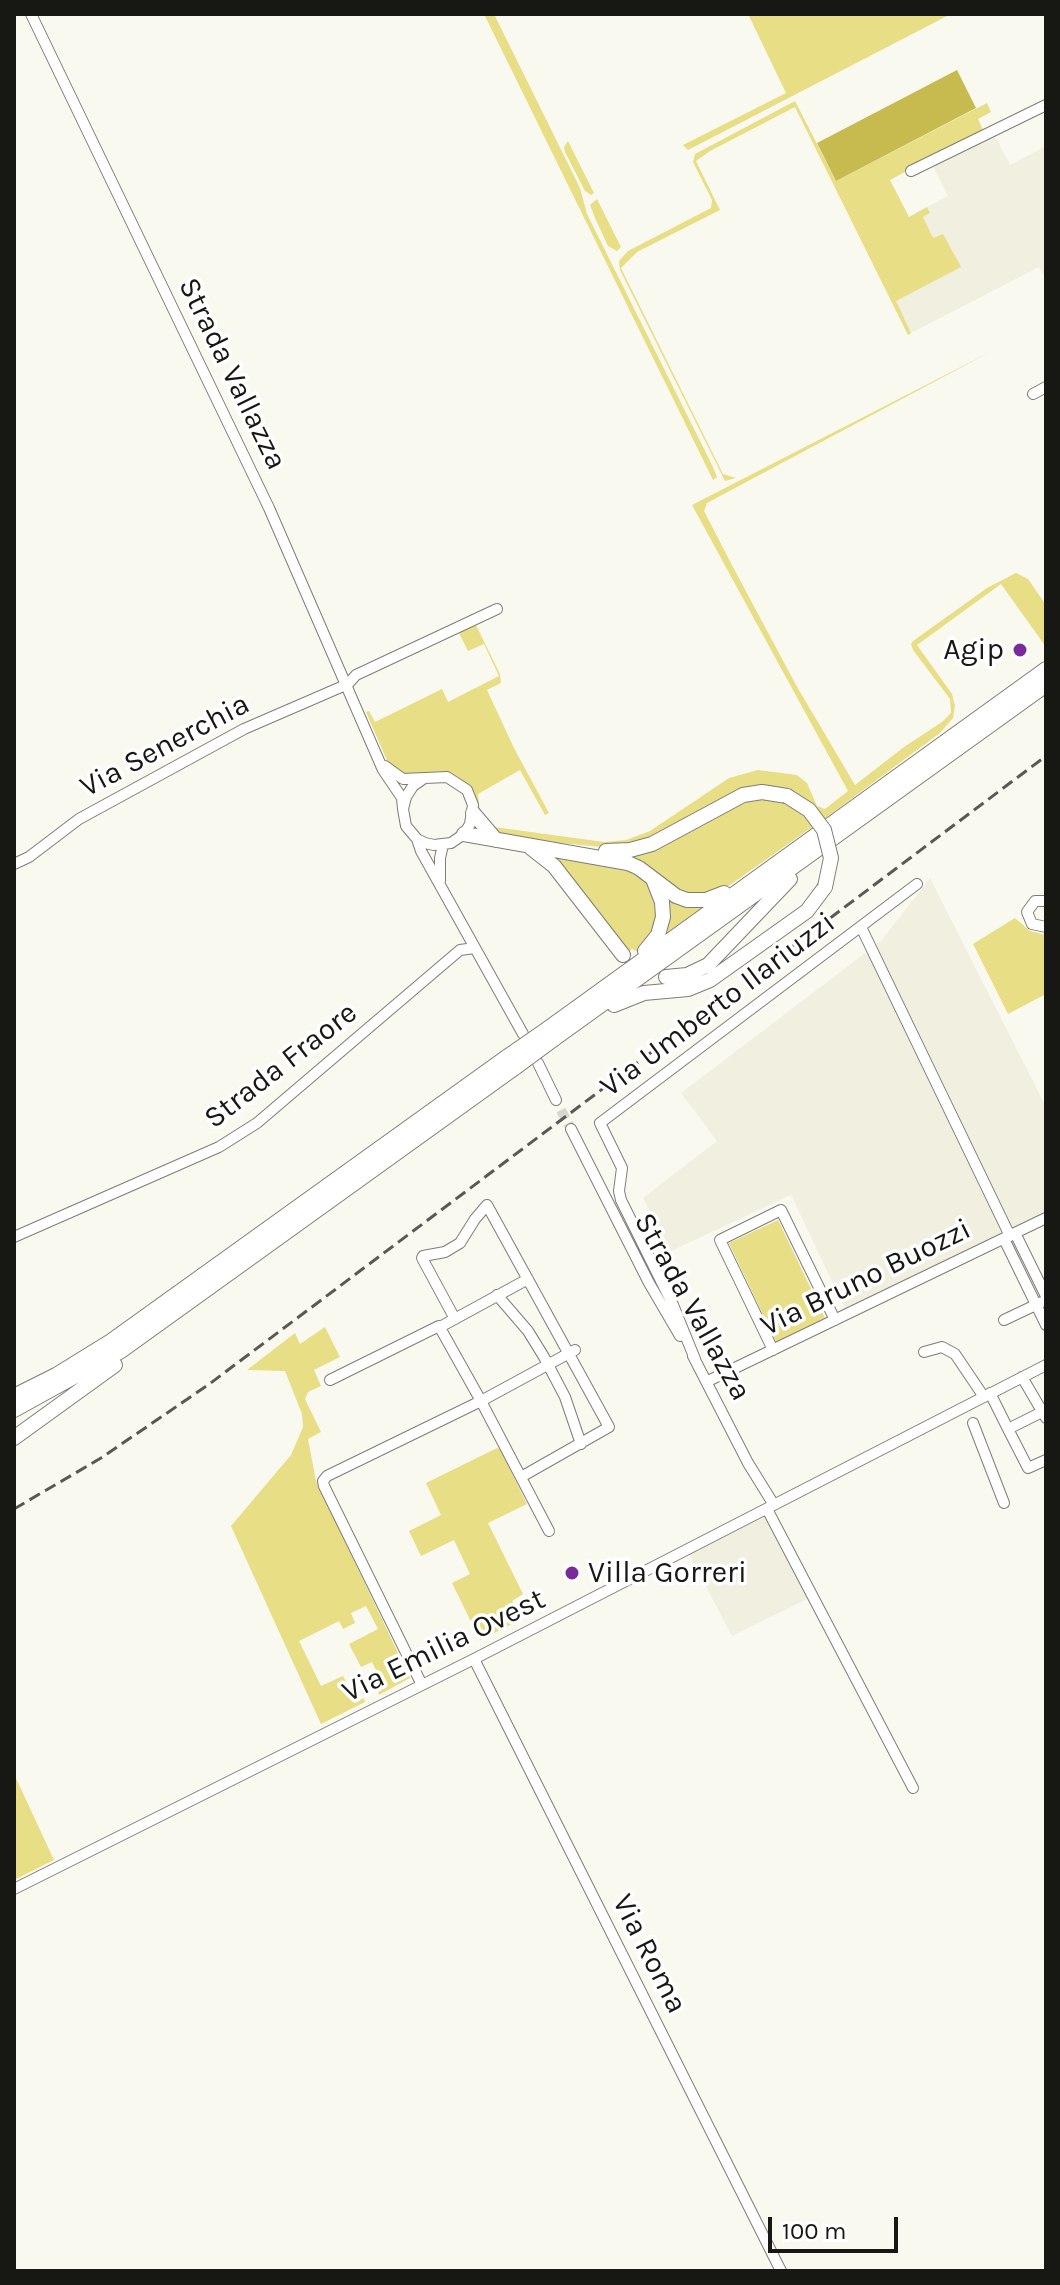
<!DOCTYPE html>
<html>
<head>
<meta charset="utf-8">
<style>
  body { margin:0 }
  #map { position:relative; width:1060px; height:2285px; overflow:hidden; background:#faf9f0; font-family:Karla,sans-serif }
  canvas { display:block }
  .frame { position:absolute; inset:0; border:16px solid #171714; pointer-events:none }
  .scale { position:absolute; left:768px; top:2217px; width:130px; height:36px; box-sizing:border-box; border:4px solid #171714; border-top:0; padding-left:10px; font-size:24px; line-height:28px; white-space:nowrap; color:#171714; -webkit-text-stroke:6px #fff; paint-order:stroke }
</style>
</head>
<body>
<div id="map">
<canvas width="1060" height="2285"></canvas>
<div class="frame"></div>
<div class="scale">100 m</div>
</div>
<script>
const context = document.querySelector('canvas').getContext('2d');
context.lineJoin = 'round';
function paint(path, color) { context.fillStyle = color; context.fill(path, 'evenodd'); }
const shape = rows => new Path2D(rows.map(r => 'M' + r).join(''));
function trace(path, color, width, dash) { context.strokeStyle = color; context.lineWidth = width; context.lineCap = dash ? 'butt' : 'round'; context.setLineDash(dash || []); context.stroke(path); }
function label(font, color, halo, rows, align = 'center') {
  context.font = font + ' Karla,sans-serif'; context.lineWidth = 7; context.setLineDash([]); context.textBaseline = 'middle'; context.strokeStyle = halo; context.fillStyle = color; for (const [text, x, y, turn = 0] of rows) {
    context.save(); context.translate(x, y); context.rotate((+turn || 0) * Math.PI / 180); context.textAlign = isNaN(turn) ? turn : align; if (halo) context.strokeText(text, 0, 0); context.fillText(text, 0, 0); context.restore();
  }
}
const built = shape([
  [986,136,996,138,1010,165,1046,146,1046,280,1039,267,911,333,868,246,930,213,927,207,948,196,932,164],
  [930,878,1046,1107,1046,1213,846,1311,791,1195,671,1251,643,1198,717,1141,681,1093,881,941],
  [771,1513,809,1598,732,1636,689,1554]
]);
const green = shape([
  [484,14,494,14,580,188,587,214,712,465,717,477,713,480],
  [748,14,951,14,688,150,683,145,786,93],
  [795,101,836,181,987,103,991,112,978,119,983,130,890,180,909,217,927,207,930,213,923,217,933,238,943,234,961,267,896,301,911,333,908,335,795,107,710,151,696,161,720,210,637,252,621,268,723,474,736,478,725,481,620,270,619,261,628,251,711,208,712,200,693,162,695,154],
  [568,141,594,193,591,195,585,191,565,152,564,147],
  [597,199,621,247,617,251,608,246,595,218,590,205],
  [992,351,707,503,704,511,733,567,796,685,855,785,904,747,942,722,951,713,950,699,913,650,911,644,913,641,987,588,1016,573,1028,579,1046,605,1046,647,1001,584,917,645,952,694,955,706,953,718,940,733,824,819,774,789,656,837,613,848,529,840,502,835,483,826,466,784,457,776,436,772,416,776,403,775,389,765,366,712,369,711,375,722,442,689,448,702,499,676,484,644,468,651,457,629,474,621,500,674,501,683,487,690,514,748,549,813,545,815,520,770,478,794,480,813,494,827,604,842,626,840,650,831,729,778,758,770,797,775,807,783,817,806,825,809,848,791,692,505],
  [753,798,785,801,815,825,720,892,687,895,630,857,732,805],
  [556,857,623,868,635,873,648,884,653,892,658,921,645,946,638,952,632,949,627,953,555,859],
  [667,895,704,906,668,932],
  [1015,918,1030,931,1046,935,1046,994,1008,1014,973,944],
  [778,1220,825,1318,776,1342,729,1243],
  [325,1327,340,1357,314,1370,321,1386,308,1392,305,1399,321,1432,308,1439,316,1481,410,1678,379,1695,378,1691,384,1687,372,1662,361,1667,349,1644,378,1629,366,1606,351,1613,355,1623,343,1629,339,1621,299,1641,321,1686,343,1676,356,1702,364,1698,365,1702,321,1724,231,1526,291,1455,303,1427,302,1414,285,1371,247,1370,295,1333,300,1344],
  [497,1448,500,1449,527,1504,488,1523,523,1594,512,1601,522,1619,480,1640,452,1583,470,1574,454,1540,421,1556,409,1531,441,1515,426,1483],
  [14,1774,54,1860,14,1880]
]);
const forest = shape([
  [957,70,976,108,836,181,817,143]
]);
const minorTunnel = shape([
  [561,1110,571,1129]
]);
const minor = shape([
  [31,14,269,508,383,770,402,798,403,809],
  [911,171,1046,105],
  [1033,394,1046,387],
  [385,766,403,779,447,777,467,790,473,805,470,824,464,834,451,843,434,845,425,843,417,839,406,826,403,809,406,797,413,786,423,779],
  [417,839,421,851,523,1034],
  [14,864,29,857,79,819,244,729,348,684,356,675,497,609],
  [440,881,440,858,443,845],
  [1046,901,1035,901,1027,912,1032,924,1046,927],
  [861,927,1010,1236],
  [538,1063,556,1100],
  [571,1129,649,1283,680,1336],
  [1015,1233,1046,1296],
  [14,1237,219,1147,257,1123,460,950,475,948],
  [1004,1239,1046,1325],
  [497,1295,528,1331,544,1357,565,1397,581,1444],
  [455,1319,422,1258,423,1256,445,1252,460,1243,475,1219,487,1205,609,1427,521,1477],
  [1004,1320,1042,1302],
  [440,1327,528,1279],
  [773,1350,720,1240,781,1210,835,1320],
  [924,1352,942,1347,955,1354,984,1397],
  [693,1356,748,1463,774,1505],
  [695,1359,673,1305,621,1200,619,1191,622,1168,600,1123,917,884],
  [1022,1377,1046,1418],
  [330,1380,439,1326,481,1401,327,1476,323,1481,324,1486,421,1683],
  [708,1381,1046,1218],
  [990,1393,1008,1429],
  [1042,1412,1008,1429,1028,1468,1046,1460],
  [973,1423,1004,1503],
  [767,1509,913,1788],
  [549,1531,481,1401,575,1350],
  [474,1659,781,2271],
  [14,1889,474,1659,1046,1365]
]);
const highway = shape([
  [473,813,496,840],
  [464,834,628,863,639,868,676,896,687,900,706,900,724,893],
  [531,848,554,866,623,955],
  [606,851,630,850,652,844,743,795,762,792,787,796],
  [645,951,658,935,663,917,662,902,653,879],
  [666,977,687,975,708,965,790,879],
  [614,1005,644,993,688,989,710,980,807,911,825,887],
  [547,1029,1046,669],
  [554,1039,1046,685],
  [14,1396,56,1375,111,1341,508,1056],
  [14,1410,121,1351,516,1067],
  [14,1438,115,1365]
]);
const rail = shape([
  [14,1509,101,1458,208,1385,1046,756]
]);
const highwayBridge = shape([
  [787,796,809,810,824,830,831,858,825,887],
  [508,1056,547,1029],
  [516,1067,554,1039]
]);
const markers = [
  [1020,650,8,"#792b9c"],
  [572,1573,8,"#792b9c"]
];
const streetNames = [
  ["Strada Vallazza",232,374,64],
  ["Via Senerchia",165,746,-28],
  ["Via Umberto Ilariuzzi",718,1005,-37],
  ["Strada Fraore",281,1066,-38],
  ["Via Bruno Buozzi",866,1278,-26],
  ["Strada Vallazza",692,1307,61],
  ["Via Emilia Ovest",444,1646,-26],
  ["Via Roma",649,1954,63]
];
const poiNames = [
  ["Agip",1004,650],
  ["Villa Gorreri",588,1573,"left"]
];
paint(built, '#f1efdf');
paint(green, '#e7de85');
paint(forest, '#c7bb50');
trace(minorTunnel, '#d8d7cf', 10, [10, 5]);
trace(minor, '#7e7d75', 12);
trace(highway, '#7e7d75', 16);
trace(minor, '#fff', 10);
trace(highway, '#fff', 14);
trace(rail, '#595954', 3, [12, 6]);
trace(highwayBridge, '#7e7d75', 16, []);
trace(highwayBridge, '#fff', 14);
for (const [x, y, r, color] of markers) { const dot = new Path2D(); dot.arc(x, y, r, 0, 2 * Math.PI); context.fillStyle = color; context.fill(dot); trace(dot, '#fff', 3); }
label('30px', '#171714', '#fff', streetNames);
label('30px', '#171714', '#fff', poiNames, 'right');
</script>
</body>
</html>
